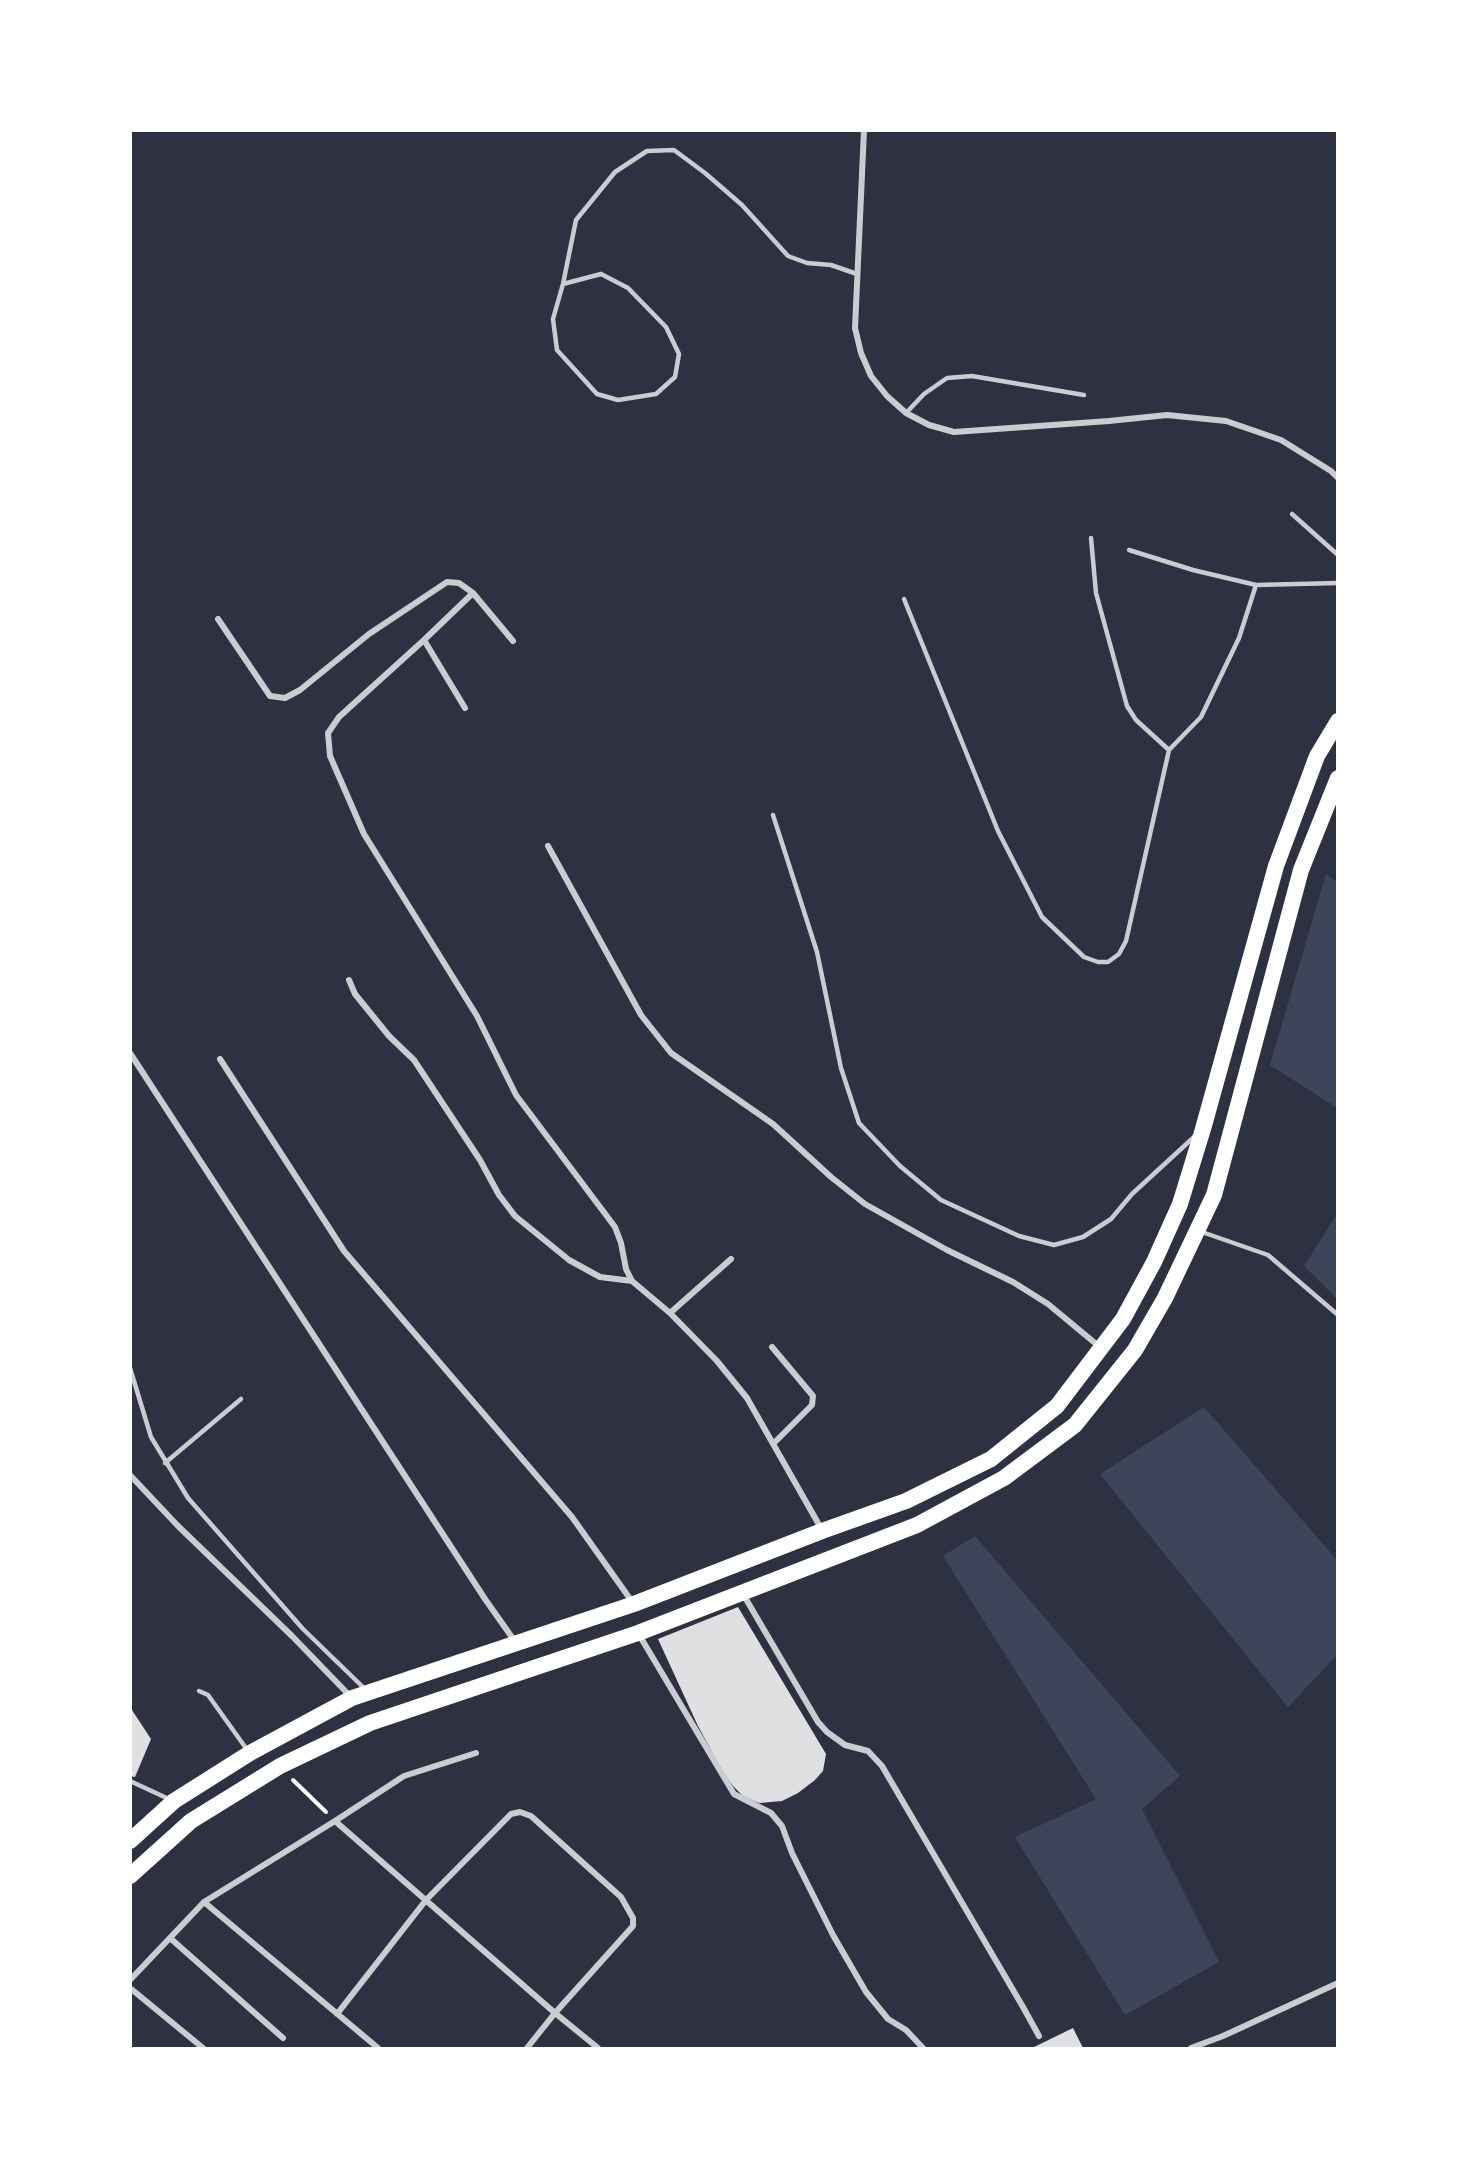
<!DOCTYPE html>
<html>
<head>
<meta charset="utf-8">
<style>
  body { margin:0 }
  #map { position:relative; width:1468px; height:2179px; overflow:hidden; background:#2d3142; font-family:Quicksand,sans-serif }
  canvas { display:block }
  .frame { position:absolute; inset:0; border:132px solid #fff; pointer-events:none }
</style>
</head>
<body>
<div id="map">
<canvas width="1468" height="2179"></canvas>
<div class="frame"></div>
</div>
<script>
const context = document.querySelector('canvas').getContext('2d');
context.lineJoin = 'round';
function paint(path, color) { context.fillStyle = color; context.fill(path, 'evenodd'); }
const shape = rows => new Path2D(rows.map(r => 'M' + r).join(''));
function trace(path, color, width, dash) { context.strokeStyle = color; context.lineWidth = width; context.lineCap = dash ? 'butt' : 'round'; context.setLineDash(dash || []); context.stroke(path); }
const green = shape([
  [1326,874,1337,882,1337,1108,1270,1065],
  [1337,1214,1337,1299,1304,1266],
  [1204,1407,1337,1560,1337,1655,1288,1707,1100,1474],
  [975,1536,1180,1776,1142,1809,1219,1962,1125,2015,1015,1837,1096,1799,943,1556]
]);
const building = shape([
  [738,1607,826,1754,823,1771,815,1780,798,1793,782,1801,760,1803,754,1801,742,1795,734,1787,723,1772,698,1726,658,1639],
  [130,1707,151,1739,135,1777,130,1776],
  [1073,2028,1083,2048,1032,2048]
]);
const path = shape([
  [293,1780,326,1812]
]);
const service = shape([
  [563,284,601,274,628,288,666,327,679,354,675,377,656,394,618,400,597,394,557,350,553,319,563,284,576,220,615,172,647,151,674,150,705,173,742,205,788,256,807,263,831,265,857,274],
  [906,413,924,394,947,378,972,376,1084,395],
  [1292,514,1338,555],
  [1091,538,1096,593,1127,706,1136,720,1169,750],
  [1129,550,1193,570,1256,585,1338,583],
  [904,599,998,831,1042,917,1084,957,1098,962,1108,962,1119,954,1126,941,1169,750,1201,717,1239,638,1256,585],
  [773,815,817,952,841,1068,859,1123,900,1166,941,1200,1019,1236,1054,1245,1083,1237,1111,1219,1132,1194,1194,1137],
  [1202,1232,1268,1255,1338,1315],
  [130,1368,151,1437,188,1498,303,1629,366,1690],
  [165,1463,241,1399],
  [199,1691,208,1695,248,1751],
  [130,1781,171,1800]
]);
const minor = shape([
  [864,130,855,328,861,353,871,376,887,396,906,413,929,425,954,432,1109,421,1167,415,1226,421,1281,440,1331,471,1338,478],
  [473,593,513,641],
  [218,619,270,696,285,698,300,690,369,634,447,582,459,583,473,593,424,640,339,717,328,733,330,756,364,834,477,1016,516,1095,615,1227,621,1243,626,1269,632,1281,670,1313,717,1361,747,1398,822,1530],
  [424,640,465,708],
  [548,846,641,1015,671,1053,773,1124,831,1177,865,1204,947,1250,1013,1282,1048,1304,1101,1348],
  [349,980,355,994,389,1036,414,1060,480,1160,499,1195,515,1216,569,1260,600,1277,632,1281],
  [130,1053,485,1599,516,1643],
  [220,1059,344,1251,572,1517,633,1603],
  [670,1313,731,1259],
  [772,1347,813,1396,812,1405,774,1443],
  [130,1475,178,1526,292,1636,350,1696],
  [743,1594,818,1722,827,1732,845,1745,868,1751,882,1766,1023,2007,1039,2036],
  [638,1633,734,1794,771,1813,782,1826,792,1853,833,1935,866,1992,888,2019,906,2030,923,2048],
  [335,1821,555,2013,598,2048],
  [204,1902,378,2048],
  [170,1938,283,2038],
  [130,1980,204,1902,335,1821,404,1776,476,1753],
  [130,1988,203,2048],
  [337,2014,426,1900,511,1814,520,1812,531,1816,621,1897,633,1918,633,1926,555,2013,527,2048],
  [1191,2048,1223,2036,1338,1983]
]);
const trunk = shape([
  [130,1841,174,1801,250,1753,352,1698,634,1604,822,1531,906,1501,991,1459,1057,1406,1123,1319,1154,1262,1180,1204,1203,1129,1276,866,1317,756,1338,721],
  [130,1876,191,1821,280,1766,370,1723,638,1633,917,1525,1004,1478,1075,1425,1135,1350,1165,1298,1214,1195,1301,870,1338,778]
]);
paint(green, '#3c4559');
paint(building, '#e0e0e3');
trace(path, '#fff', 4);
trace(service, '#caccd0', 4.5);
trace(minor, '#caccd0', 6);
trace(trunk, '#fff', 16);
</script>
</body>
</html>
